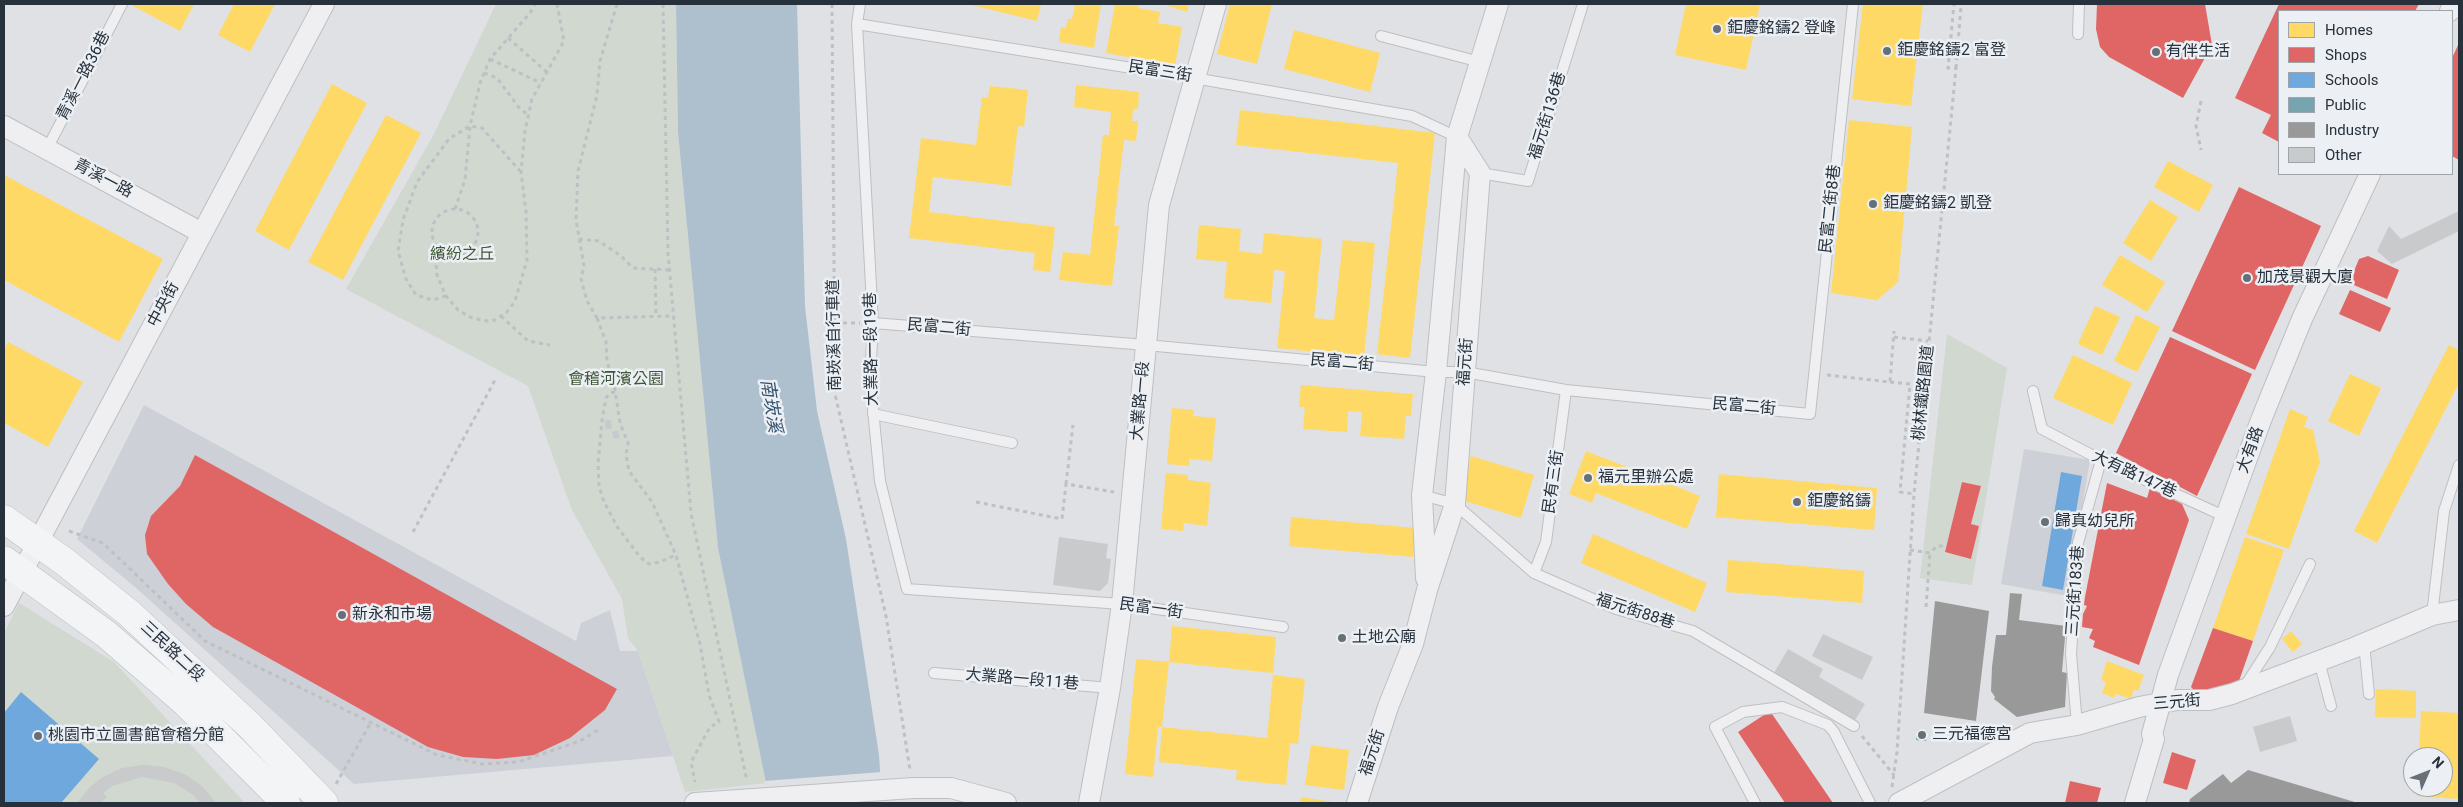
<!DOCTYPE html>
<html>
<head>
<meta charset="utf-8">
<style>
  body { margin:0 }
  #map { position:relative; width:2463px; height:807px; overflow:hidden; background:#dfe1e4; font-family:Roboto,sans-serif }
  canvas { display:block }
  .frame { position:absolute; inset:0; border:5px solid #27313c; pointer-events:none }
  .legend { position:absolute; left:2278px; top:10px; width:175px; height:165px; box-sizing:border-box; background:#ecf0f4; border:1px solid #9da4aa; margin:0; padding:6px 9px; list-style:none; font-size:15px; color:#27313c }
  .legend li { display:flex; align-items:center; gap:10px; height:25px }
  .legend b { width:25px; border:1px solid #9da4aa }
  .north { position:absolute; left:2403px; top:747px; width:50px; height:50px; box-sizing:border-box; background:#ecf0f4; border:1px solid #9da4aa; border-radius:50%; rotate:46deg; font-size:14px; font-weight:700; line-height:20px; text-align:center; color:#27313c }
  .north::after { content:''; display:block; margin:auto; width:18px; height:22px; background:#676f77; clip-path:polygon(50% 0,100% 100%,50% 72%,0 100%) }
</style>
</head>
<body>
<div id="map">
<canvas width="2463" height="807"></canvas>
<div class="frame"></div>
<ul class="legend">
<li><b style="height:14px;background:#ffd966"></b>Homes</li>
<li><b style="height:14px;background:#e06666"></b>Shops</li>
<li><b style="height:14px;background:#6fa8dc"></b>Schools</li>
<li><b style="height:14px;background:#76a5af"></b>Public</li>
<li><b style="height:14px;background:#999"></b>Industry</li>
<li><b style="height:14px;background:#c8cacc"></b>Other</li>
</ul>
<div class="north">N</div>
</div>
<script>
const context = document.querySelector('canvas').getContext('2d');
context.lineJoin = 'round';
function paint(path, color) { context.fillStyle = color; context.fill(path, 'evenodd'); }
const shape = rows => new Path2D(rows.map(r => 'M' + r).join(''));
function trace(path, color, width, dash) { context.strokeStyle = color; context.lineWidth = width; context.lineCap = dash ? 'butt' : 'round'; context.setLineDash(dash || []); context.stroke(path); }
function label(font, color, halo, rows, align = 'center') {
  context.font = font + ' Roboto,"Noto Sans TC",sans-serif'; context.lineWidth = 5; context.setLineDash([]); context.textBaseline = 'middle'; context.strokeStyle = halo; context.fillStyle = color; for (const [text, x, y, turn = 0] of rows) {
    context.save(); context.translate(x, y); context.rotate((+turn || 0) * Math.PI / 180); context.textAlign = isNaN(turn) ? turn : align; if (halo) context.strokeText(text, 0, 0); context.fillText(text, 0, 0); context.restore();
  }
}
const built = shape([
  [144,405,576,641,581,623,610,610,620,651,638,651,673,756,354,784,135,587,77,539],
  [2024,449,2090,460,2067,596,2001,584]
]);
const green = shape([
  [496,4,676,4,678,132,718,548,766,783,685,792,638,651,628,638,622,599,572,510,528,386,346,289,434,134],
  [1947,334,2007,368,1972,585,1920,578],
  [1962,482,1981,486,1971,524,1979,526,1971,559,1945,552],
  [19,603,114,662,245,803,4,803,4,633]
]);
const water = shape([
  [676,4,797,4,805,306,817,411,846,539,879,755,882,803,766,783,718,548,678,132]
]);
const pier = shape([
  [882,772,884,803,773,803,764,781]
]);
const homes = shape([
  [134,4,194,4,180,31,133,6],
  [234,4,275,4,250,52,218,35],
  [967,4,1041,4,1037,21],
  [1075,4,1101,4,1094,48,1059,42,1061,27,1066,28,1068,19,1072,19],
  [1115,4,1139,4,1138,8,1160,12,1158,23,1182,27,1175,66,1106,53],
  [1162,4,1189,4,1187,12],
  [1230,4,1272,4,1257,64,1217,54],
  [1686,4,1760,4,1746,70,1675,55],
  [1863,4,1923,4,1911,106,1852,99],
  [1294,30,1380,53,1370,92,1284,69],
  [332,84,367,103,289,250,255,231],
  [1076,85,1139,92,1138,109,1133,109,1132,121,1138,121,1136,141,1124,140,1114,226,1119,226,1112,286,1059,280,1063,252,1090,255,1103,135,1109,135,1111,112,1074,107],
  [990,86,1028,90,1024,127,1018,126,1011,186,933,177,929,212,1055,227,1050,272,1033,270,1035,253,909,238,921,138,976,145,982,97,988,98],
  [1240,110,1435,133,1410,358,1377,354,1398,163,1236,145],
  [386,115,421,133,343,280,308,262],
  [1849,120,1912,127,1898,282,1877,300,1831,293],
  [2168,161,2213,185,2199,212,2154,187],
  [4,175,163,259,119,342,4,280],
  [2150,200,2178,217,2151,261,2123,243],
  [1199,225,1241,229,1239,251,1262,254,1264,233,1322,239,1314,318,1334,320,1343,240,1375,243,1364,357,1277,348,1285,271,1274,270,1271,303,1224,298,1227,262,1196,259],
  [2120,255,2165,282,2147,312,2102,285],
  [2095,306,2120,317,2102,355,2078,344],
  [2136,315,2160,327,2137,372,2114,361],
  [8,342,83,382,48,447,4,423,4,350],
  [2449,345,2459,350,2459,383,2377,543,2354,531],
  [2073,355,2132,383,2113,425,2053,398],
  [2350,374,2381,388,2359,436,2328,421],
  [1301,385,1413,394,1411,416,1406,416,1404,439,1360,436,1362,412,1348,411,1347,432,1303,429,1305,407,1299,407],
  [1172,408,1194,410,1193,416,1216,418,1212,461,1189,459,1189,466,1167,464],
  [2290,409,2308,417,2304,427,2313,430,2320,462,2289,549,2246,534],
  [1586,451,1700,496,1687,529,1596,493,1592,503,1569,494],
  [1471,456,1534,475,1521,518,1458,499],
  [1166,473,1188,475,1188,480,1211,483,1207,526,1184,523,1183,531,1161,529],
  [1719,474,1877,488,1874,530,1716,517],
  [1291,517,1416,528,1413,557,1289,546],
  [1593,534,1707,583,1695,612,1581,563],
  [2245,537,2284,550,2253,641,2213,628],
  [1728,560,1864,571,1862,603,1726,592],
  [1172,626,1276,637,1273,673,1169,662],
  [2291,631,2302,644,2293,652,2282,639],
  [1136,659,1169,662,1162,727,1158,727,1153,777,1125,774],
  [2107,661,2144,675,2138,691,2134,689,2131,699,2116,694,2114,698,2102,693,2106,682,2101,680],
  [1273,675,1305,679,1298,744,1290,743,1286,785,1236,780,1237,770,1159,762,1162,727,1267,738],
  [2376,689,2416,691,2416,718,2375,717],
  [2421,711,2459,713,2459,799,2417,796,2417,787,2443,787,2443,757,2419,757],
  [1311,745,1349,750,1344,790,1305,785],
  [1301,797,1334,802,1334,803,1300,803]
]);
const shops = shape([
  [2097,4,2205,4,2212,45,2183,98,2109,57,2100,47,2096,29],
  [2279,4,2419,4,2415,11,2279,11,2279,142,2262,133,2271,115,2235,98],
  [2459,43,2459,160,2452,156,2452,58],
  [2239,187,2321,226,2255,370,2172,331],
  [2368,256,2399,270,2387,299,2349,283,2359,259],
  [2350,290,2391,308,2380,332,2339,314],
  [2170,337,2252,374,2197,496,2116,453],
  [195,455,617,689,605,710,570,738,534,755,497,759,463,757,428,747,213,627,186,604,168,584,147,554,145,535,151,516,180,486],
  [1962,482,1981,486,1971,524,1979,526,1971,559,1945,552],
  [2107,483,2147,498,2150,488,2182,504,2189,520,2139,665,2093,647,2095,641,2089,638,2093,629,2082,627,2083,614,2087,606,2084,605,2085,597],
  [2213,628,2253,641,2239,681,2215,689,2194,690,2191,687],
  [1770,711,1833,803,1785,803,1738,732],
  [2172,752,2196,760,2187,790,2163,783],
  [2070,781,2101,788,2097,803,2065,803]
]);
const schools = shape([
  [2061,472,2082,476,2063,590,2042,586],
  [21,692,99,759,61,803,4,803,4,713]
]);
const public = shape([
  [1918,730,1927,731,1926,741,1916,740]
]);
const industry = shape([
  [2010,593,2022,594,2019,620,2066,626,2062,672,2067,673,2065,707,2017,717,1994,699,1995,697,1991,691,1992,667,1996,635,2006,635],
  [1935,601,1989,611,1976,721,1924,713],
  [2248,770,2358,803,2189,803,2190,799,2223,774,2231,783]
]);
const building = shape([
  [2459,211,2459,231,2392,264,2377,251,2389,226,2401,239],
  [605,420,611,420,612,429,605,429],
  [618,430,620,438,614,439,612,432],
  [1059,537,1108,544,1106,558,1111,559,1108,583,1100,591,1053,585],
  [1823,634,1873,657,1862,680,1812,656],
  [1788,649,1823,669,1819,677,1865,704,1855,720,1774,673],
  [2290,716,2297,741,2260,752,2253,727],
  [143,765,164,767,184,774,202,786,216,803,201,803,192,794,174,783,142,777,112,786,103,793,107,797,100,803,77,803,90,787,103,777,122,768]
]);
const path = shape([
  [617,4,600,61,597,95,578,171,576,220,584,266,581,279,587,301,597,318,673,316],
  [663,4,668,253,691,513,747,781],
  [832,4,835,394,886,616,910,770],
  [508,38,547,72],
  [490,59,541,83],
  [1956,68,1961,6],
  [484,73,497,78,520,109,529,115],
  [2201,101,2196,126,2201,150],
  [455,209,465,180,470,126,480,83,490,59,530,13,535,4],
  '432 232a23 23 0 1 1 46 0a23 23 0 1 1-46 0Z',
  [579,239,599,241,621,256,633,268,669,270],
  [441,250,436,262,437,275,446,296,458,310,472,318,487,321,495,320,507,312,515,301,527,260,526,212,521,172,525,131,532,99,564,41,557,4],
  [655,269,656,316],
  [446,296,433,300,416,295,406,279,398,251,403,220,417,182,449,139,470,126,482,128,520,171],
  [501,316,528,341,550,345],
  [597,318,606,342,607,362,614,384,620,423,628,443,626,455,629,471,652,502,676,555,700,644,709,695,719,722,710,727,691,762,695,782],
  [835,323,860,323],
  [1894,337,1928,341],
  [1827,375,1890,382,1894,331],
  [1890,382,1910,384,1900,492,1914,494],
  [615,392,610,393,606,398,602,420,598,464,599,486,604,502,618,528,640,557,649,564,660,562,676,555],
  [1066,484,1073,425],
  [976,502,1062,519,1066,484,1114,492],
  [69,531,103,543,205,641,437,755,483,764,518,762,580,741,598,730],
  [413,532,495,380],
  [1910,550,1930,553,1937,546,1946,546],
  [1926,607,1930,553],
  [1862,736,1894,775],
  [336,784,370,724],
  [1892,787,1897,752,1914,494,1956,68,1948,68,1954,4]
]);
const lane = shape([
  [860,4,857,24,873,323,870,379,880,481,907,589,1122,604,1283,627],
  [857,24,1194,78,1412,116,1457,137],
  [2078,34,2079,4],
  [1381,36,1480,62],
  [47,149,122,4],
  [1480,173,1528,181,1583,4],
  [873,323,1146,345,1436,372,1465,372,1566,390,1810,414,1853,4],
  [2033,391,2042,429,2101,460,2226,517],
  [873,414,1012,443],
  [1422,495,1455,504,1534,573,1616,609,1693,631,1854,726],
  [1534,573,1546,542,1566,390],
  [2432,615,2444,511,2459,465],
  [2364,643,2369,694],
  [2319,661,2331,706],
  [934,673,1110,688],
  [2245,686,2270,647,2310,564],
  [2077,725,2071,654,2078,543,2101,460],
  [1755,803,1715,727,1743,712,1782,707,1828,725,1834,732,1870,803]
]);
const street = shape([
  [2450,11,2453,4],
  [4,126,202,233],
  [1426,578,1422,495,1436,372,1457,137,1498,4],
  [4,606,324,4],
  [695,803,913,788,951,788,1006,803],
  [1089,803,1110,688,1122,604,1159,205,1216,4],
  [1357,803,1388,707,1413,644,1427,590,1455,504,1480,173,1457,137],
  [1899,803,2030,733,2077,725,2139,707,2177,700,2209,700,2232,694,2356,647,2432,615,2459,610],
  [2135,803,2154,739,2152,734,2168,675,2261,420,2302,319,2370,174]
]);
const primary = shape([
  [4,519,65,562,130,614,249,725,324,803],
  [4,560,106,634,186,703,286,803]
]);
const markers = [
  [1717,29,5,"#676f77"],
  [1887,51,5,"#676f77"],
  [2156,52,5,"#676f77"],
  [1873,204,5,"#676f77"],
  [2247,278,5,"#676f77"],
  [1588,478,5,"#676f77"],
  [1797,502,5,"#676f77"],
  [2045,522,5,"#676f77"],
  [342,615,5,"#676f77"],
  [1342,638,5,"#676f77"],
  [1922,735,5,"#676f77"],
  [38,736,5,"#676f77"]
];
const poiNames = [
  ["鉅慶銘鑄2 登峰",1727,29],
  ["鉅慶銘鑄2 富登",1897,51],
  ["有伴生活",2166,52],
  ["鉅慶銘鑄2 凱登",1883,204],
  ["加茂景觀大廈",2257,278],
  ["福元里辦公處",1598,478],
  ["鉅慶銘鑄",1807,502],
  ["歸真幼兒所",2055,522],
  ["新永和市場",352,615],
  ["土地公廟",1352,638],
  ["三元福德宮",1932,735],
  ["桃園市立圖書館會稽分館",48,736]
];
const streetNames = [
  ["民富三街",1160,72,9],
  ["青溪一路36巷",84,76,-63],
  ["福元街136巷",1548,116,-73],
  ["青溪一路",103,179,28],
  ["民富二街8巷",1831,209,-84],
  ["中央街",164,305,-62],
  ["民富二街",939,328,5],
  ["南崁溪自行車道",835,335,-91],
  ["大業路一段19巷",872,349,-91],
  ["福元街",1466,362,-86],
  ["民富二街",1342,363,5],
  ["桃林鐵路園道",1924,393,-84],
  ["大業路一段",1141,401,-85],
  ["民富二街",1744,407,5],
  ["大有路",2251,450,-70],
  ["大有路147巷",2134,475,25],
  ["民有三街",1554,482,-82],
  ["三元街183巷",2076,591,-86],
  ["民富一街",1151,609,8],
  ["福元街88巷",1635,612,18],
  ["三民路二段",172,652,43],
  ["大業路一段11巷",1022,680,5],
  ["三元街",2177,703,-5],
  ["福元街",1373,753,-72]
];
const parkNames = [
  ["繽紛之丘",462,255],
  ["會稽河濱公園",616,380]
];
const waterNames = [
  ["南崁溪",770,406,81]
];
paint(built, '#cdd1d7');
paint(green, '#d0d8d0');
paint(water, '#aec0ce');
paint(pier, '#dfe1e4');
paint(homes, '#ffd966');
paint(shops, '#e06666');
paint(schools, '#6fa8dc');
paint(public, '#76a5af');
paint(industry, '#999');
paint(building, '#c8cacc');
trace(lane, '#bdbfc2', 12);
trace(street, '#bdbfc2', 22);
trace(primary, '#bcbec1', 29);
trace(path, '#bdc1c3', 3, [4, 4]);
trace(lane, '#efeff1', 10);
trace(street, '#efeff1', 20);
trace(primary, '#f3f4f5', 28);
for (const [x, y, r, color] of markers) { const dot = new Path2D(); dot.arc(x, y, r, 0, 2 * Math.PI); context.fillStyle = color; context.fill(dot); trace(dot, '#ecf0f4', 2); }
label('16px', '#27313c', '#ecf0f4', poiNames, 'left');
label('16px', '#27313c', '#ecf0f4', streetNames);
label('16px', '#3e5735', '#ecf0f4', parkNames);
label('italic 18px', '#34526e', '#ecf0f4', waterNames);
</script>
</body>
</html>
